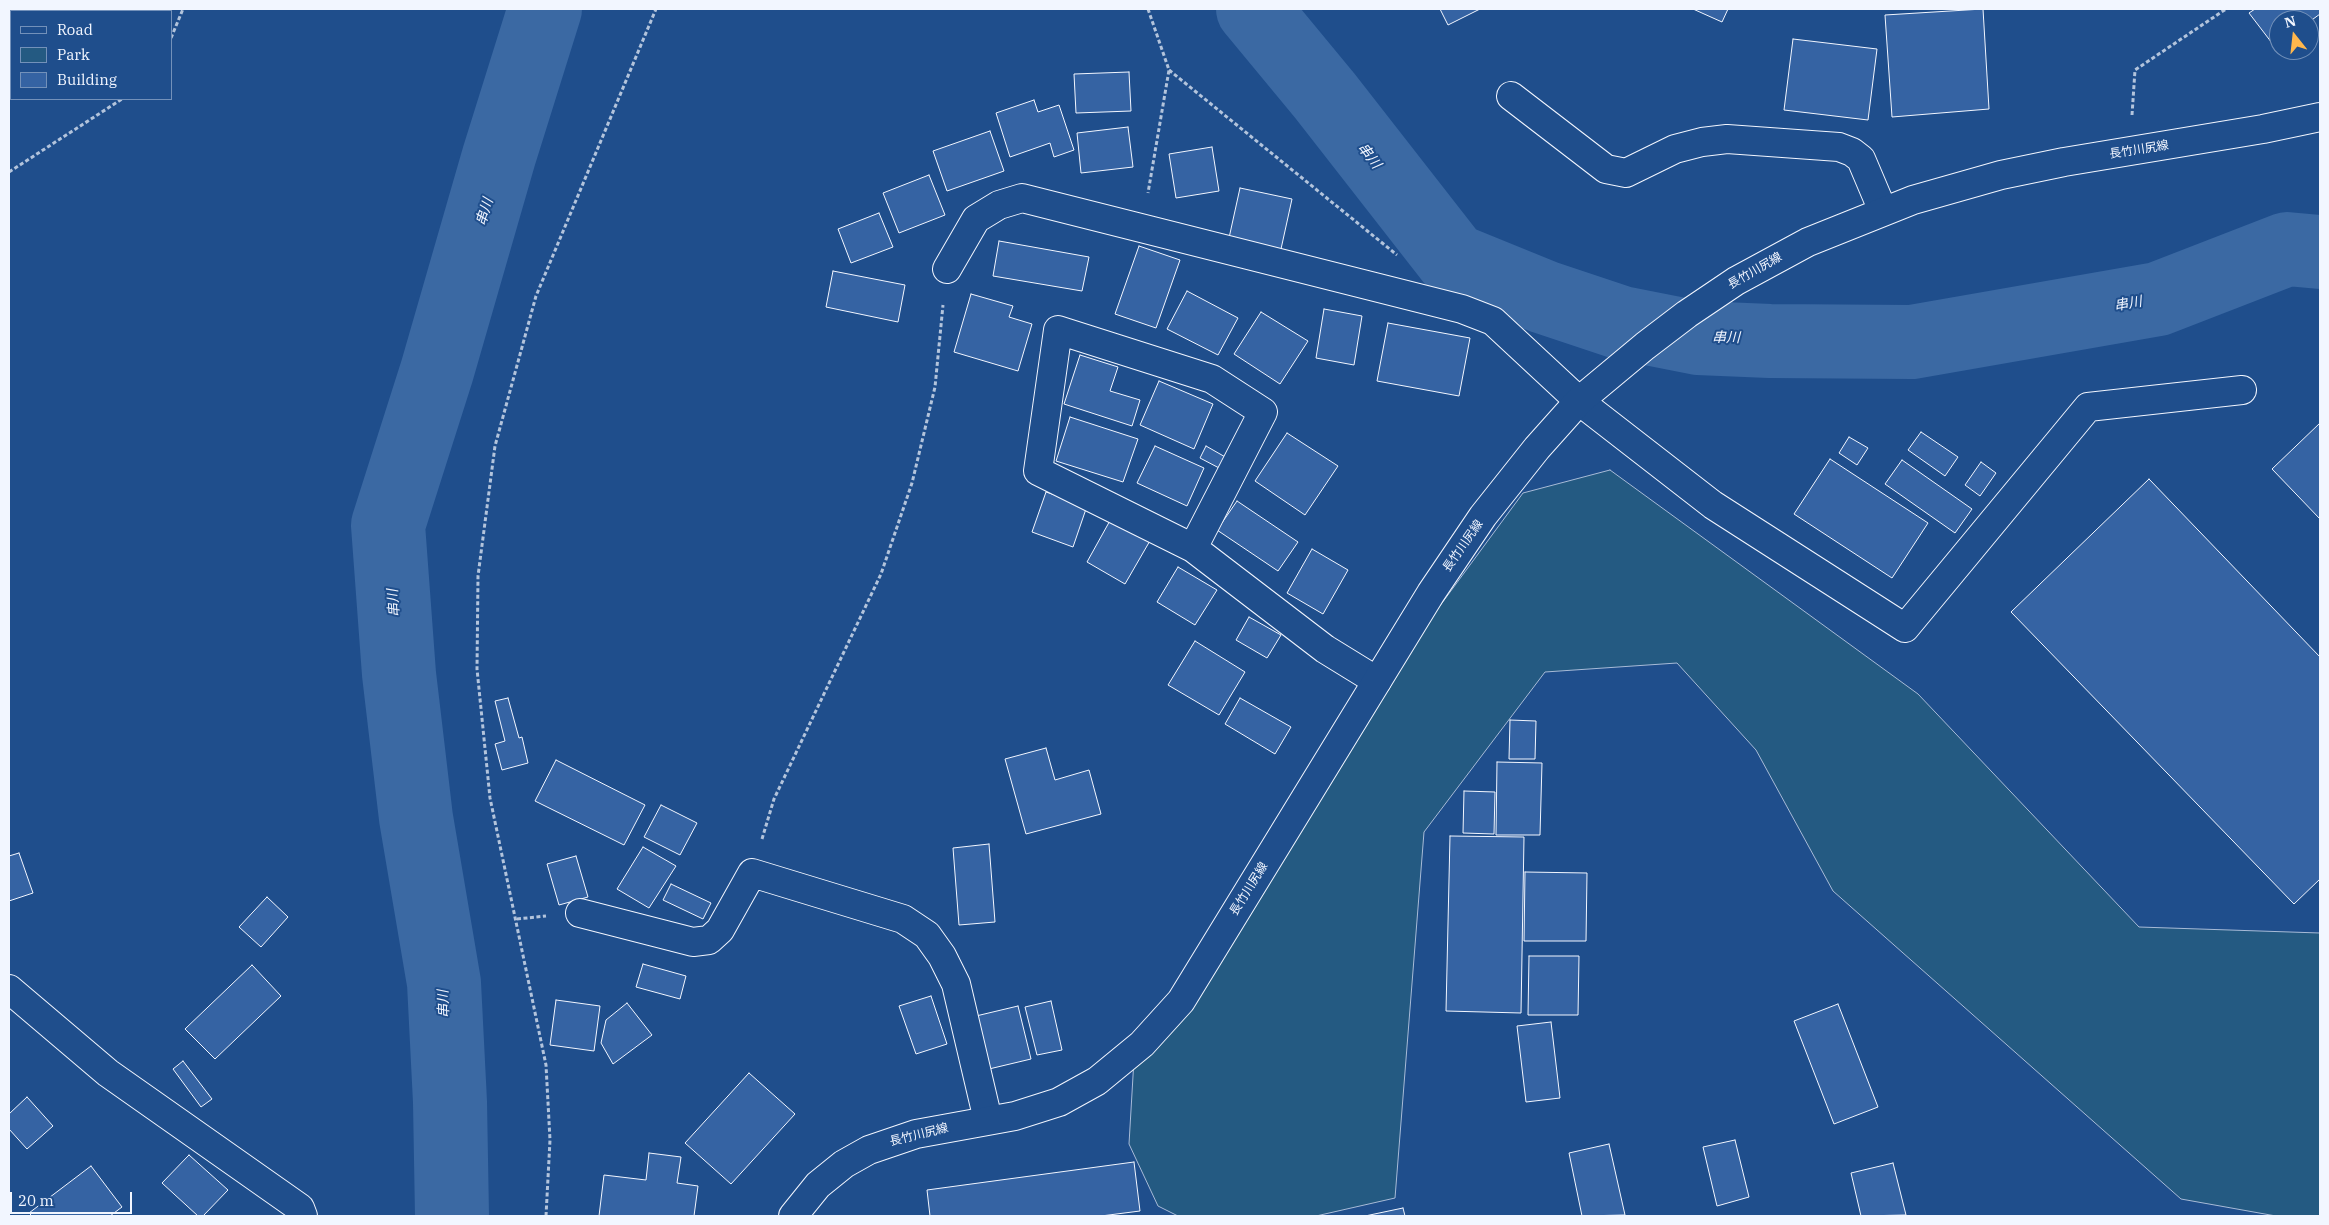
<!DOCTYPE html>
<html>
<head>
<meta charset="utf-8">
<style>
  body { margin:0 }
  #map { position:relative; width:2329px; height:1225px; overflow:hidden; background:#1f4e8c; font-family:"IBM Plex Serif",serif }
  canvas { display:block }
  .frame { position:absolute; inset:0; border:10px solid #f2f6ff; pointer-events:none }
  .legend { position:absolute; left:10px; top:10px; width:162px; height:90px; box-sizing:border-box; background:#1f4e8c; border:1px solid #7391ba; margin:0; padding:6px 9px; list-style:none; font-size:15px; color:#f2f6ff }
  .legend li { display:flex; align-items:center; gap:10px; height:25px }
  .legend b { width:25px; border:1px solid #7391ba }
  .north { position:absolute; left:2269px; top:10px; width:50px; height:50px; box-sizing:border-box; background:#1f4e8c; border:1px solid #7391ba; border-radius:50%; rotate:344deg; font-size:14px; font-weight:700; line-height:20px; text-align:center; color:#f2f6ff }
  .north::after { content:''; display:block; margin:auto; width:18px; height:22px; background:#ffb74d; clip-path:polygon(50% 0,100% 100%,50% 72%,0 100%) }
  .scale { position:absolute; left:10px; top:1192px; width:122px; height:22px; box-sizing:border-box; border:2px solid #f2f6ff; border-top:0; padding-left:6px; font-size:15px; line-height:18px; white-space:nowrap; color:#f2f6ff; -webkit-text-stroke:4px #1f4e8c; paint-order:stroke }
</style>
</head>
<body>
<div id="map">
<canvas width="2329" height="1225"></canvas>
<div class="frame"></div>
<ul class="legend">
<li><b style="height:6px;background:#1f4e8c"></b>Road</li>
<li><b style="height:14px;background:#245a82"></b>Park</li>
<li><b style="height:14px;background:#3563a3"></b>Building</li>
</ul>
<div class="north">N</div>
<div class="scale">20 m</div>
</div>
<script>
const context = document.querySelector('canvas').getContext('2d');
context.lineJoin = 'round';
function paint(path, color) { context.fillStyle = color; context.fill(path, 'evenodd'); }
const shape = rows => new Path2D(rows.map(r => 'M' + r).join(''));
function trace(path, color, width, dash) { context.strokeStyle = color; context.lineWidth = width; context.lineCap = dash ? 'butt' : 'round'; context.setLineDash(dash || []); context.stroke(path); }
function label(font, color, halo, rows, align = 'center') {
  context.font = font + ' "IBM Plex Serif","Noto Sans JP",serif'; context.lineWidth = 4; context.setLineDash([]); context.textBaseline = 'middle'; context.strokeStyle = halo; context.fillStyle = color; for (const [text, x, y, turn = 0] of rows) {
    context.save(); context.translate(x, y); context.rotate((+turn || 0) * Math.PI / 180); context.textAlign = isNaN(turn) ? turn : align; if (halo) context.strokeText(text, 0, 0); context.fillText(text, 0, 0); context.restore();
  }
}
const green = shape([
  [1610,470,1918,694,2139,927,2320,933,2320,1216,2276,1216,2181,1199,1833,891,1756,750,1677,663,1545,672,1424,832,1395,1198,1316,1216,1178,1216,1158,1206,1129,1144,1134,1059,1358,717,1523,493,1610,470]
]);
const river = shape([
  [1253,9,1325,96,1453,260,1544,297,1622,323,1698,338,1770,341,1912,342,2158,299,2287,249,2320,252],
  [452,1216,450,1102,444,983,416,818,399,674,388,525,437,371,499,156,545,9]
]);
const building = shape([
  [1440,9,1480,9,1448,25,1440,9],
  [1693,9,1728,9,1722,22,1693,9],
  [1983,9,1989,109,1892,117,1885,15,1983,9],
  [2255,9,2320,9,2320,14,2309,22,2309,20,2279,20,2279,44,2275,47,2249,13,2255,9],
  [1793,39,1877,49,1868,120,1784,110,1793,39],
  [1129,72,1131,111,1076,113,1074,74,1129,72],
  [1034,100,1038,112,1059,105,1074,150,1054,157,1050,143,1010,157,996,113,1034,100],
  [1128,127,1133,167,1081,173,1077,133,1128,127],
  [990,131,1004,171,947,191,933,151,990,131],
  [1212,147,1219,191,1176,198,1169,154,1212,147],
  [929,175,945,215,899,233,883,193,929,175],
  [1240,188,1292,199,1281,249,1229,238,1240,188],
  [879,213,893,247,851,263,838,229,879,213],
  [999,241,1089,257,1082,291,993,276,999,241],
  [1139,246,1180,260,1156,328,1115,314,1139,246],
  [833,271,905,285,898,322,826,307,833,271],
  [1187,291,1238,318,1218,355,1167,329,1187,291],
  [971,294,1013,306,1009,317,1032,324,1018,371,954,352,971,294],
  [1324,309,1362,316,1354,365,1316,358,1324,309],
  [1261,312,1308,341,1280,384,1234,354,1261,312],
  [1388,323,1470,338,1459,396,1377,381,1388,323],
  [1080,355,1118,367,1110,391,1140,400,1132,426,1064,404,1080,355],
  [1159,381,1213,404,1194,449,1140,425,1159,381],
  [1070,417,1138,439,1123,482,1056,461,1070,417],
  [2320,423,2320,519,2272,469,2320,423],
  [1921,432,1958,457,1945,476,1908,450,1921,432],
  [1287,433,1338,466,1305,515,1255,481,1287,433],
  [1849,437,1868,448,1857,465,1839,453,1849,437],
  [1155,446,1204,468,1187,506,1137,483,1155,446],
  [1206,446,1227,458,1221,469,1200,458,1206,446],
  [1830,459,1928,523,1892,578,1794,514,1830,459],
  [1902,460,1972,509,1955,533,1885,484,1902,460],
  [1981,462,1996,473,1980,496,1965,485,1981,462],
  [2149,479,2320,657,2320,879,2294,904,2011,612,2149,479],
  [1046,492,1087,506,1073,547,1032,532,1046,492],
  [1237,501,1298,542,1278,571,1217,530,1237,501],
  [1112,517,1151,539,1125,584,1087,562,1112,517],
  [1312,549,1348,570,1323,614,1287,593,1312,549],
  [1178,567,1217,590,1195,625,1157,602,1178,567],
  [1249,617,1281,635,1267,658,1236,640,1249,617],
  [1195,641,1245,672,1219,715,1168,685,1195,641],
  [508,698,519,738,522,737,528,763,502,770,495,744,505,741,495,701,508,698],
  [1240,698,1291,727,1275,754,1225,724,1240,698],
  [1510,720,1536,721,1535,759,1509,759,1510,720],
  [1046,748,1055,780,1089,770,1101,814,1026,834,1005,759,1046,748],
  [556,760,645,805,624,845,535,801,556,760],
  [1497,762,1542,763,1540,835,1496,835,1497,762],
  [1464,791,1495,792,1494,834,1463,833,1464,791],
  [661,805,697,823,680,855,644,837,661,805],
  [1450,836,1524,837,1521,1013,1446,1011,1450,836],
  [989,844,995,922,959,925,953,848,989,844],
  [643,847,676,866,649,908,617,889,643,847],
  [19,853,33,893,9,901,9,856,19,853],
  [576,856,588,897,559,905,547,864,576,856],
  [1525,872,1587,873,1586,941,1524,941,1525,872],
  [671,884,711,903,703,919,663,900,671,884],
  [267,897,288,917,261,947,239,927,267,897],
  [1529,956,1579,956,1578,1015,1528,1015,1529,956],
  [643,964,686,976,680,999,636,987,643,964],
  [252,965,281,996,215,1059,185,1029,252,965],
  [931,996,947,1044,916,1054,899,1006,931,996],
  [556,1000,600,1006,594,1051,550,1045,556,1000],
  [1051,1001,1062,1050,1037,1055,1025,1007,1051,1001],
  [627,1003,652,1035,613,1064,601,1043,606,1020,627,1003],
  [1838,1004,1878,1107,1834,1124,1794,1021,1838,1004],
  [1018,1006,1031,1059,989,1069,976,1016,1018,1006],
  [1551,1022,1560,1098,1526,1102,1517,1026,1551,1022],
  [183,1061,212,1099,201,1107,173,1069,183,1061],
  [749,1073,795,1114,731,1184,685,1143,749,1073],
  [27,1097,53,1126,27,1149,9,1129,9,1114,27,1097],
  [1735,1140,1749,1197,1717,1206,1703,1147,1735,1140],
  [1609,1144,1625,1215,1582,1216,1569,1153,1609,1144],
  [649,1153,681,1157,677,1183,698,1186,694,1216,599,1216,604,1175,646,1180,649,1153],
  [189,1155,228,1190,203,1216,198,1216,162,1183,189,1155],
  [1134,1162,1140,1211,1101,1216,930,1216,927,1190,1134,1162],
  [1893,1163,1906,1215,1861,1216,1851,1173,1893,1163],
  [91,1166,122,1207,110,1216,32,1216,29,1213,91,1166],
  [1403,1208,1405,1216,1365,1216,1403,1208]
]);
const path = shape([
  [1148,9,1169,70,1148,193],
  [171,38,183,9],
  [1169,70,1397,255],
  [2132,115,2135,70,2226,9],
  [9,172,122,99],
  [762,839,774,799,881,574,912,483,935,387,943,305],
  [517,919,546,916],
  [546,1216,550,1140,546,1065,490,798,477,669,478,576,495,446,536,296,656,9]
]);
const minor = shape([
  [1511,96,1606,169,1626,173,1675,149,1702,142,1727,139,1839,147,1852,152,1861,159,1883,211],
  [947,269,976,219,999,205,1022,198,1462,309,1493,321,1579,401,1713,505,1905,628,2088,407,2242,390],
  [1193,548,1263,412,1212,379,1058,330,1038,471,1193,548,1325,649,1377,681],
  [580,913,693,942,709,940,720,930,752,873,903,919,927,935,942,956,956,984,988,1120],
  [9,989,108,1073,300,1208,303,1216]
]);
const secondary = shape([
  [793,1216,818,1185,844,1164,869,1150,916,1134,1015,1116,1059,1102,1097,1081,1142,1044,1181,1001,1431,593,1483,516,1537,448,1579,401,1645,346,1687,314,1736,281,1808,242,1913,200,2001,175,2064,162,2263,129,2320,117]
]);
const streetNames = [
  ["長竹川尻線",2139,150,-9],
  ["長竹川尻線",1755,271,-30],
  ["長竹川尻線",1463,546,-55],
  ["長竹川尻線",1249,889,-58],
  ["長竹川尻線",919,1135,-14]
];
const waterNames = [
  ["串川",1369,156,52],
  ["串川",485,212,-73],
  ["串川",2128,304,-10],
  ["串川",1726,338,1],
  ["串川",394,603,-94],
  ["串川",444,1004,-92]
];
paint(green, '#245a82');
trace(green, '#a8bbd7', 1);
trace(river, '#3b69a3', 74);
paint(building, '#3563a3');
trace(building, '#f2f6ff', 1);
trace(minor, '#f2f6ff', 30);
trace(secondary, '#f2f6ff', 30);
trace(path, '#b3c4dc', 3, [4, 2.5]);
trace(minor, '#1f4e8c', 28);
trace(secondary, '#1f4e8c', 28);
label('12px', '#f2f6ff', '#1f4e8c', streetNames);
label('italic 14px', '#f2f6ff', '#1f4e8c', waterNames);
</script>
</body>
</html>
